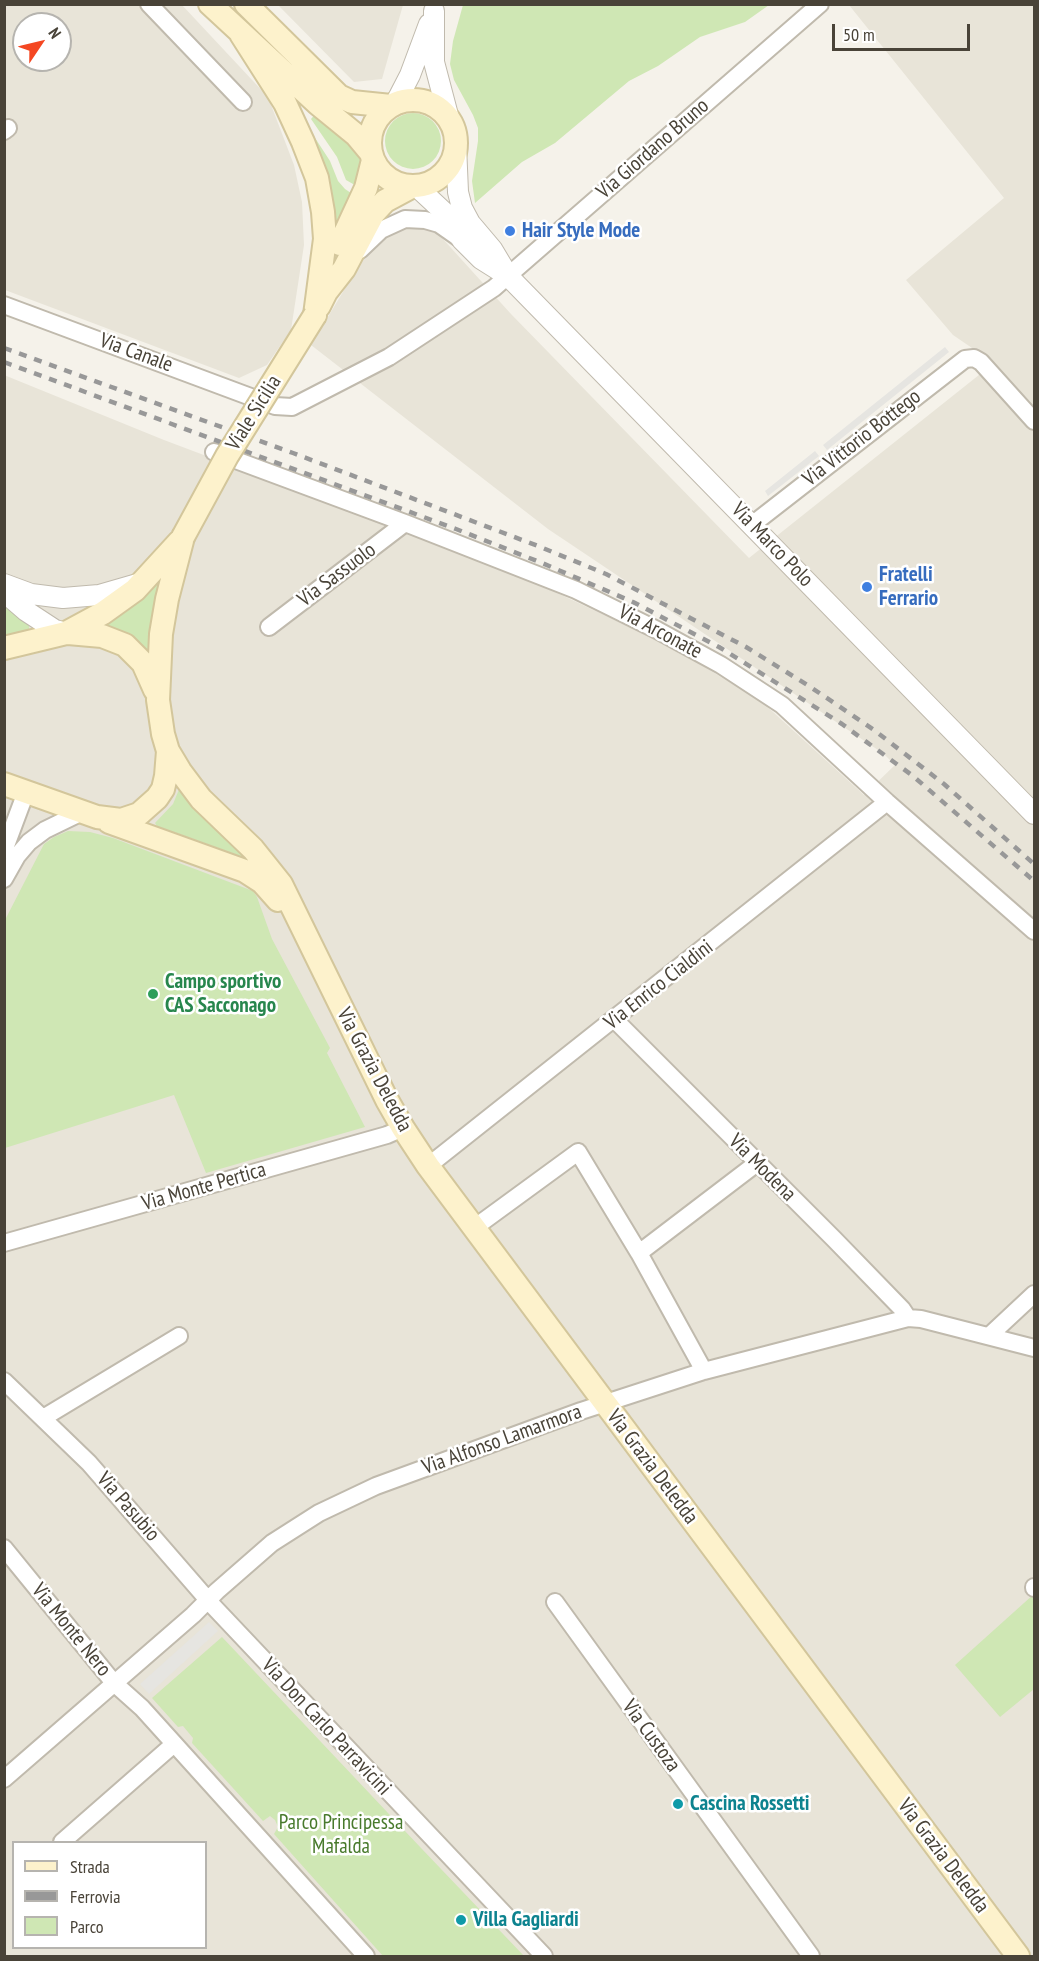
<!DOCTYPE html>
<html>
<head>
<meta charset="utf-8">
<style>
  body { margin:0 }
  #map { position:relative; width:1039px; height:1961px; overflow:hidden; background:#f5f2ea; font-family:"PT Sans Narrow",sans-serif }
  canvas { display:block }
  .frame { position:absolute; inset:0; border:6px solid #494338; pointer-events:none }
  .legend { position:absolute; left:12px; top:1841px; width:195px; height:108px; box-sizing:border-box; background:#fff; border:2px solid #b6b4af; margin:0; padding:8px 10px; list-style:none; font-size:18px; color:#494338 }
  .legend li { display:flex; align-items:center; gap:12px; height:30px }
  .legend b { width:30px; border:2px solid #b6b4af }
  .north { position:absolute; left:12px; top:12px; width:60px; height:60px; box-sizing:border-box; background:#fff; border:2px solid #b6b4af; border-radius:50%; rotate:55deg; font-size:16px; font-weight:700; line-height:24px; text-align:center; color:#494338 }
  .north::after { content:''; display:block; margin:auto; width:21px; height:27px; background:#f44722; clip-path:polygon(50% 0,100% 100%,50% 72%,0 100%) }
  .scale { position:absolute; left:832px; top:24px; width:138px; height:27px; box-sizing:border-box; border:3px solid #494338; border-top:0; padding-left:8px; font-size:18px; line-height:21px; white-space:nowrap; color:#494338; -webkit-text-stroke:4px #fff; paint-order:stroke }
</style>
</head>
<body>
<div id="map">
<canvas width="1039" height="1961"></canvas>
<div class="frame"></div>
<ul class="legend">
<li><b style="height:8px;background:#fdf2cc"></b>Strada</li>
<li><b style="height:8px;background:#989898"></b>Ferrovia</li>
<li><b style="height:16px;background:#cfe7b4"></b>Parco</li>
</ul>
<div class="north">N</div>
<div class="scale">50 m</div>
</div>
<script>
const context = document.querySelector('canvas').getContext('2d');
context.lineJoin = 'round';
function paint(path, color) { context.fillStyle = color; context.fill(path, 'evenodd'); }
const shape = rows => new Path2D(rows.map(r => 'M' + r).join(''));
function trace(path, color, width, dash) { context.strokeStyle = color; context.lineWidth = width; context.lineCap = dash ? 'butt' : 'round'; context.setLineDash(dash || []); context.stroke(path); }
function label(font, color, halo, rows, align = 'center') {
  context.font = font + ' "PT Sans Narrow",sans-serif'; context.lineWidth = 5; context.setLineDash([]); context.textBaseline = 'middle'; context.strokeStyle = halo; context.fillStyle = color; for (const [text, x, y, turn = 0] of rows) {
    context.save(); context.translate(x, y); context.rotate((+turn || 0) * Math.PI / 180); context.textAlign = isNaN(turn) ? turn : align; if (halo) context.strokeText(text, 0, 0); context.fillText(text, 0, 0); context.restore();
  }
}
const residential = shape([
  [4,5,182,5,268,97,294,165,302,202,304,245,291,330,267,365,239,378,5,290],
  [24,24,60,24,60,60,24,60],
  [278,5,403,5,382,79,354,82],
  [849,5,1034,5,1034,1956,5,1956,4,375,164,440,384,523,536,583,668,645,761,701,864,795,895,765,884,754,548,529,311,345,364,257,381,237,410,225,432,227,511,314,749,558,994,363,953,335,906,280,1004,198],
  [14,1842,206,1842,206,1948,14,1948]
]);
const green = shape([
  [463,5,463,4,769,5,745,22,700,37,658,66,629,81,555,143,522,162,475,203,472,181,478,141,478,128,473,115,454,80,450,64,453,41],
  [318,111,358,153,364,170,360,188,346,180,337,157,311,119],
  '385 141a28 28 0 1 1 56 0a28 28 0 1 1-56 0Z',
  [306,124,330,161,338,181,345,189,357,197,335,242],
  [162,577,151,657,111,629,106,624,107,619],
  [5,602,29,625,29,630,5,636],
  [180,787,246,858,157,826,155,823,173,804],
  [68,831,90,832,113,838,253,891,257,897,272,939,330,1048,327,1053,365,1127,206,1173,174,1095,5,1148,5,920,44,844,54,837],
  [1034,1594,1034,1689,1000,1717,955,1665],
  [222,1637,421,1848,524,1956,383,1956,274,1834,278,1827,275,1820,270,1816,263,1821,192,1743,193,1738,183,1726,178,1727,152,1698]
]);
const parking = shape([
  [945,347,949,352,827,450,823,445],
  [815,451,819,456,768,496,765,491],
  [209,1622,218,1631,149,1694,140,1684]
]);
const minor = shape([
  [149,4,243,102],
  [4,131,8,128],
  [360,250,381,230,405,219,425,220,439,224,459,238],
  [4,305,275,406,292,407,389,357,494,288,820,4],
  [214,452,405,523,576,590,657,630,721,665,782,705,887,802,1034,931],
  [753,524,965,359,974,358,981,362,1034,421],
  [269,627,405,523],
  [4,851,26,792],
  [4,879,17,856,29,842,45,830,82,812],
  [615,1020,834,1239,902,1309,908,1318],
  [428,1166,887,802],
  [474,1228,578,1152,639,1253,704,1371],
  [4,1243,387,1135,403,1128],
  [639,1253,757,1163],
  [989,1336,1034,1294],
  [4,1381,89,1463,214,1607,544,1956],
  [43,1418,179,1336],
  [4,1548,114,1683,142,1708,366,1956],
  [1034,1588,1034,1587],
  [555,1602,811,1956],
  [4,1779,193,1615,217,1591,272,1543,319,1513,376,1486,581,1411,704,1371,908,1318,921,1319,1034,1348],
  [62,1842,174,1744]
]);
const tertiary = shape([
  [434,11,434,62,449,119],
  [395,104,410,75,429,24],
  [456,145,458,192,462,208,470,223,492,249,507,274],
  [416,186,445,213,462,240,481,259,508,276,1034,814],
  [4,584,31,594,63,598,99,595,137,584],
  [4,592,26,611,55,630,66,633]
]);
const secondary = shape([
  [210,4,318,104,356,135,371,153],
  [246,4,339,96,352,102,391,106],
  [241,34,285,103,303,142,317,178,323,212,325,239,315,315],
  '370 143a43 43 0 1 1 86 0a43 43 0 1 1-86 0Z',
  [340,244,366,188,373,160],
  [319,306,326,292,344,269,373,214,385,201,413,186],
  [68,633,102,636,125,645,143,663,155,690],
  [4,648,66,633,103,613,135,590,179,542],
  [168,751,180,771,201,799,253,849,281,884,387,1100,403,1128,428,1166,1018,1956],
  [4,784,97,817,121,820,139,814,157,798,163,789,166,776,168,751,163,734,158,700,161,634,167,599,183,537],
  [109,822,245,871,262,882,278,900]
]);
const rail = shape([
  [4,348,293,453,538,546,606,574,746,647,809,686,874,730,944,784,1034,864],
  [4,362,456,529,542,563,633,602,719,647,842,724,913,776,1034,881]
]);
const secondaryBridge = shape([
  [183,537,227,456,315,315]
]);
const markers = [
  [510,231,6,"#3f7fe0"],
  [867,587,6,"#3f7fe0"],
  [153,994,6,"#2e9e5b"],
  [678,1804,6,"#0f9aa8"],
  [461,1920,6,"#0f9aa8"]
];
const streetNames = [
  ["Via Giordano Bruno",653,149,-41],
  ["Via Canale",136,353,20],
  ["Viale Sicilia",254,413,-58],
  ["Via Vittorio Bottego",862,438,-38],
  ["Via Marco Polo",772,545,46],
  ["Via Sassuolo",337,575,-37],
  ["Via Arconate",660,632,28],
  ["Via Enrico Cialdini",659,985,-38],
  ["Via Grazia Deledda",374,1070,62],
  ["Via Modena",762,1168,45],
  ["Via Monte Pertica",204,1187,-16],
  ["Via Alfonso Lamarmora",502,1440,-20],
  ["Via Grazia Deledda",652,1467,53],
  ["Via Pasubio",128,1507,49],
  ["Via Monte Nero",71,1630,51],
  ["Via Don Carlo Parravicini",326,1727,47],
  ["Via Custoza",651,1736,54],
  ["Via Grazia Deledda",943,1856,53]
];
const shopNames = [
  ["Hair Style Mode",522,231],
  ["Fratelli",879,575],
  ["Ferrario",879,599]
];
const leisureNames = [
  ["Campo sportivo",165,982],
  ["CAS Sacconago",165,1006]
];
const cultureNames = [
  ["Cascina Rossetti",690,1804],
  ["Villa Gagliardi",473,1920]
];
const parkNames = [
  ["Parco Principessa",341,1823],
  ["Mafalda",341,1847]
];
paint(residential, '#e8e4d8');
paint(green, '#cfe7b4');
paint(parking, '#e6e5e1');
trace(minor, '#c0baad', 20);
trace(tertiary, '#c0baad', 22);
trace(secondary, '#d3c69b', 26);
trace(minor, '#fff', 16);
trace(tertiary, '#fff', 20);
trace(secondary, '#fdf2cc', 22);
trace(rail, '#989898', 4.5, [8, 8]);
trace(secondaryBridge, '#d3c69b', 26, []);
trace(secondaryBridge, '#fdf2cc', 22);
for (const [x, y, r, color] of markers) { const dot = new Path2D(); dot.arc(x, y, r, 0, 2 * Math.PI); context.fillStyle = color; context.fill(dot); trace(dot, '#fff', 2); }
label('21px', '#494338', '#fff', streetNames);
label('bold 21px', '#366cbe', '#fff', shopNames, 'left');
label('bold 21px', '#27864d', '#fff', leisureNames, 'left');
label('bold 21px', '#0d838f', '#fff', cultureNames, 'left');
label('21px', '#487a2c', '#fff', parkNames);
</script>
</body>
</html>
